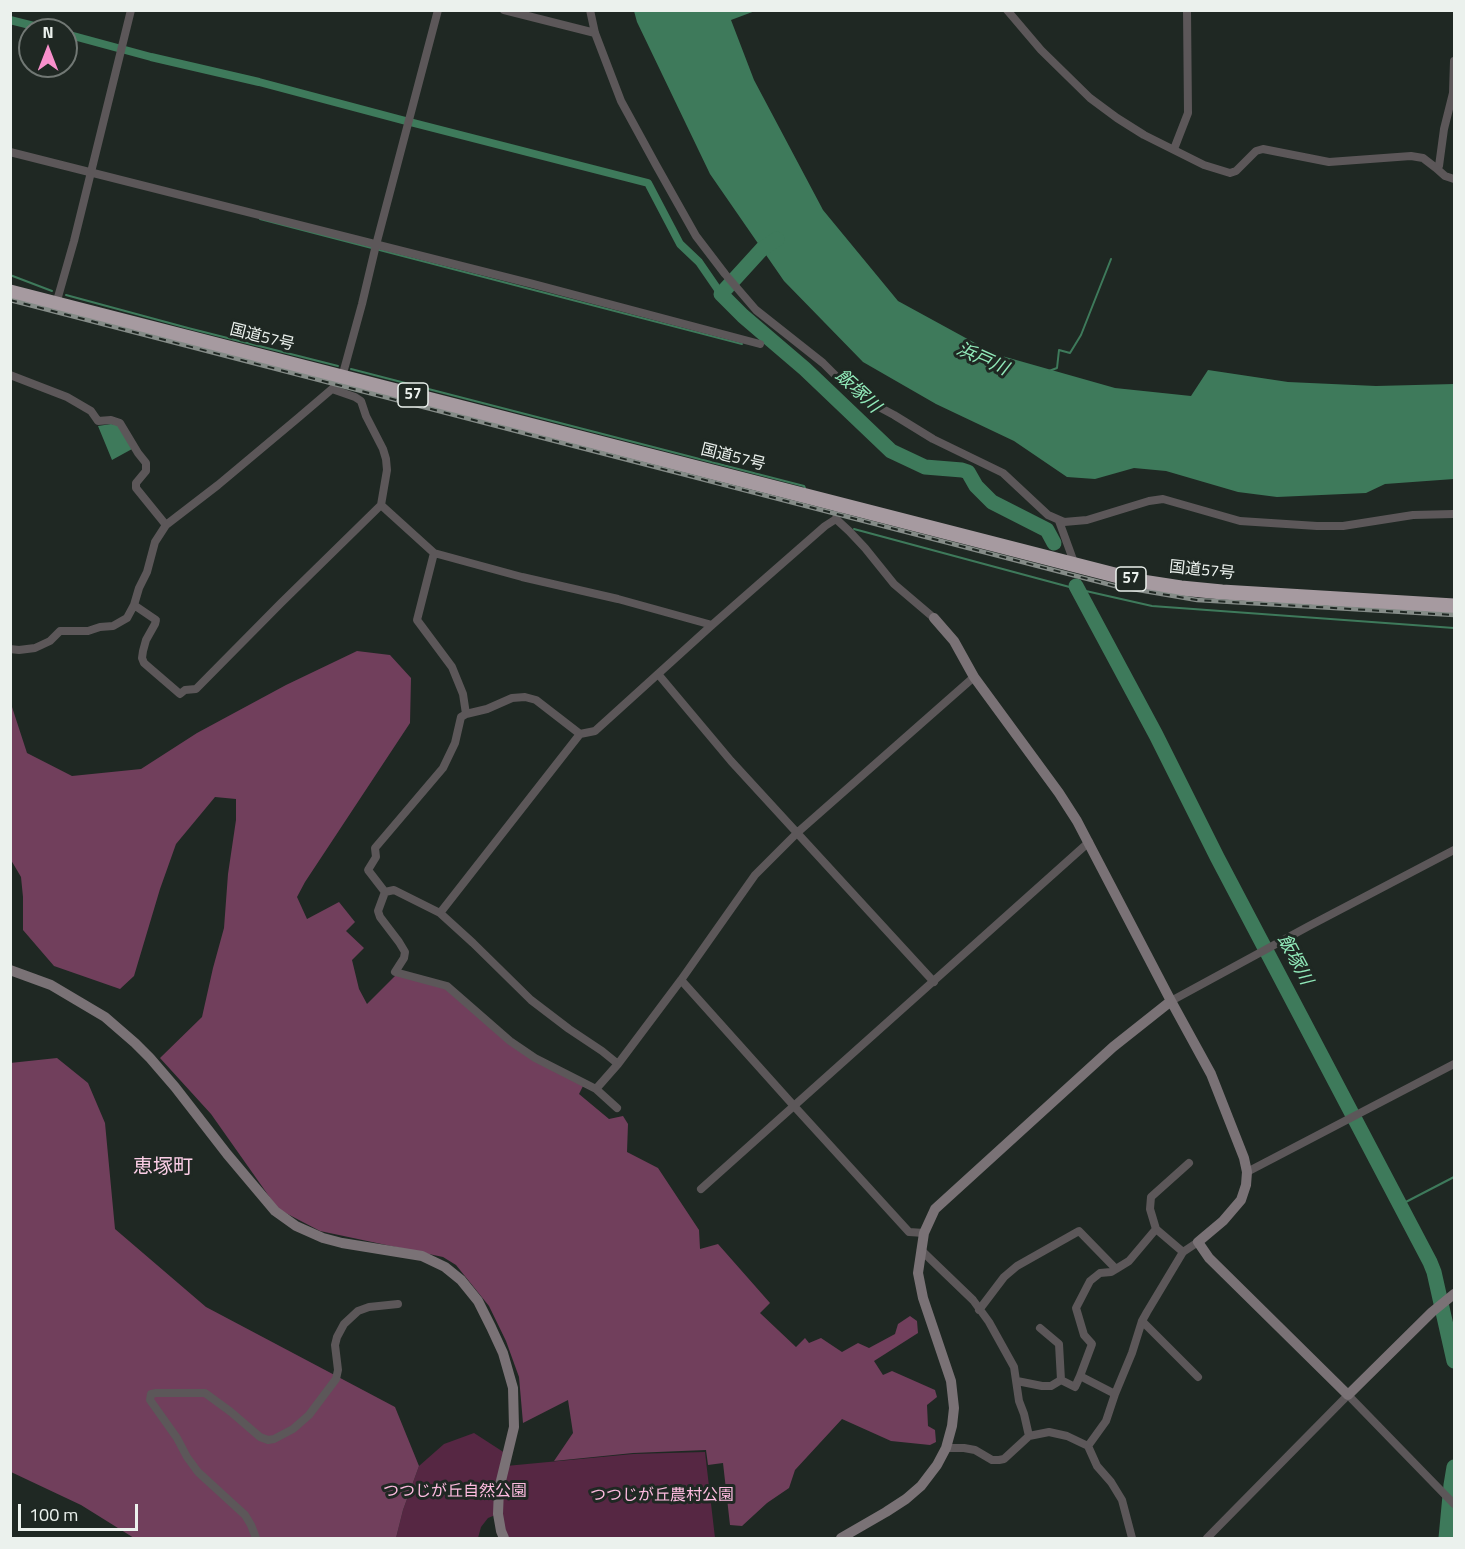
<!DOCTYPE html>
<html>
<head>
<meta charset="utf-8">
<style>
  body { margin:0 }
  #map { position:relative; width:1465px; height:1549px; overflow:hidden; background:#1f2823; font-family:"Titillium Web",sans-serif }
  canvas { display:block }
  .frame { position:absolute; inset:0; border:12px solid #ebf1ed; pointer-events:none }
  .north { position:absolute; left:18px; top:18px; width:60px; height:60px; box-sizing:border-box; background:#1f2823; border:2px solid #717874; border-radius:50%; rotate:0deg; font-size:16px; font-weight:700; line-height:24px; text-align:center; color:#ebf1ed }
  .north::after { content:''; display:block; margin:auto; width:21px; height:27px; background:#f890cc; clip-path:polygon(50% 0,100% 100%,50% 72%,0 100%) }
  .scale { position:absolute; left:18px; top:1504px; width:120px; height:27px; box-sizing:border-box; border:3px solid #ebf1ed; border-top:0; padding-left:8px; font-size:18px; line-height:21px; white-space:nowrap; color:#ebf1ed; -webkit-text-stroke:4px #1f2823; paint-order:stroke }
</style>
</head>
<body>
<div id="map">
<canvas width="1465" height="1549"></canvas>
<div class="frame"></div>
<div class="north">N</div>
<div class="scale">100 m</div>
</div>
<script>
const context = document.querySelector('canvas').getContext('2d');
context.lineJoin = 'round';
function paint(path, color) { context.fillStyle = color; context.fill(path, 'evenodd'); }
const shape = rows => new Path2D(rows.map(r => 'M' + r).join(''));
function trace(path, color, width, dash) { context.strokeStyle = color; context.lineWidth = width; context.lineCap = dash ? 'butt' : 'round'; context.setLineDash(dash || []); context.stroke(path); }
function label(font, color, halo, rows, align = 'center') {
  context.font = font + ' "Titillium Web","Noto Sans JP",sans-serif'; context.lineWidth = 6; context.setLineDash([]); context.textBaseline = 'middle'; context.strokeStyle = halo; context.fillStyle = color; for (const [text, x, y, turn = 0] of rows) {
    context.save(); context.translate(x, y); context.rotate((+turn || 0) * Math.PI / 180); context.textAlign = isNaN(turn) ? turn : align; if (halo) context.strokeText(text, 0, 0); context.fillText(text, 0, 0); context.restore();
  }
}
const green = shape([
  [474,1433,508,1455,506,1466,633,1454,705,1452,715,1538,504,1538,498,1514,488,1518,481,1527,478,1538,396,1538,403,1510,419,1466,444,1444]
]);
const forest = shape([
  [357,651,390,655,411,678,410,723,305,882,297,897,307,919,339,902,355,922,346,931,364,948,352,960,359,989,367,1004,396,975,446,989,509,1043,583,1086,579,1094,609,1119,623,1116,628,1124,627,1152,658,1168,699,1230,700,1249,718,1244,770,1303,760,1313,796,1347,805,1338,809,1343,821,1338,842,1352,858,1343,869,1348,895,1334,898,1324,910,1316,917,1321,918,1333,874,1361,883,1375,892,1371,935,1390,937,1397,927,1405,928,1426,935,1430,936,1442,930,1445,891,1441,842,1419,795,1470,789,1488,767,1503,742,1526,730,1525,723,1463,708,1465,706,1450,633,1453,554,1461,573,1433,568,1400,523,1423,519,1377,506,1341,489,1306,456,1265,443,1257,320,1231,278,1209,211,1114,160,1058,202,1017,213,968,224,928,228,874,236,820,236,799,215,797,176,844,160,889,134,976,120,989,54,966,23,930,23,897,21,877,11,860,11,706,12,707,27,753,72,776,141,769,197,733,286,685],
  [57,1058,88,1083,105,1123,115,1229,206,1307,395,1407,419,1466,403,1510,396,1538,134,1538,81,1505,11,1472,10,1063]
]);
const water = shape([
  [634,11,755,11,731,20,754,80,823,210,898,301,995,354,1115,388,1191,396,1208,370,1288,382,1376,386,1454,384,1454,479,1385,484,1366,493,1277,497,1238,492,1166,471,1134,468,1095,479,1067,477,1014,441,936,404,863,362,784,281,710,174,637,22],
  [111,424,119,425,132,449,112,460,98,426]
]);
const stream = shape([
  [260,219,742,344],
  [10,275,52,291],
  [66,295,188,328,338,366],
  [351,369,804,486,805,488],
  [1049,371,1057,368,1059,350,1070,353,1081,335,1111,259],
  [854,529,1077,589,1152,606,1454,628],
  [1400,1205,1454,1177]
]);
const canal = shape([
  [10,20,50,30],
  [66,34,151,57,259,82,402,120,648,183,680,244,699,262,721,294]
]);
const river = shape([
  [777,239,762,249,721,294,743,316,805,369,891,451,925,467,962,470,968,472,976,486,992,502,1047,530,1054,543],
  [1076,586,1156,735,1217,857,1430,1262,1434,1272,1454,1361],
  [1446,1538,1451,1485,1454,1467]
]);
const street = shape([
  [504,10,595,33],
  [590,10,595,33,621,101,656,165,696,236,725,274,756,310,823,363,841,381,864,399,894,415,933,439,1003,473,1048,515,1064,522,1087,520,1149,501,1163,499,1240,521,1317,526,1343,526,1413,515,1454,514],
  [1007,10,1041,50,1090,98,1117,118,1144,135,1204,165,1230,173,1236,171,1256,151,1263,149,1329,162,1411,156,1423,158,1436,168,1439,166,1444,129,1453,93,1454,61],
  [1174,149,1188,113,1187,10],
  [10,152,533,284,760,344],
  [1436,168,1445,176,1454,179],
  [56,304,74,241,131,10],
  [10,375,67,397,91,411,98,421,111,420,120,423,138,453,146,463,146,471,136,483,136,488,166,525],
  [381,505,434,553,522,577,618,599,712,625],
  [836,519,849,531,865,548,894,584,934,618],
  [1059,521,1075,565],
  [434,553,417,620,452,667,463,694,466,714],
  [134,605,156,620,155,624,146,640,143,651,142,658,144,663,180,694,185,690,196,689,281,603,381,505,387,470,386,459,383,449,366,416,361,401,355,397,332,389],
  [10,649,19,650,35,648,50,641,60,631,88,631,100,627,113,626,127,618,134,605,139,588,147,572,155,542,166,525,218,485,298,418,332,389,342,377,362,304,376,245,438,10],
  [658,674,731,761,934,982],
  [385,892,368,870,376,857,375,848,443,768,455,743,461,717,466,714,487,709,512,698,525,697,536,700,580,734],
  [385,892,378,911,380,917,399,942,405,952,404,958,395,972,447,986,510,1041,535,1058,596,1089],
  [385,892,394,890,440,913,473,943,531,1000,569,1029,602,1051,618,1064],
  [440,913,580,734,595,731,712,625,825,526,836,519,839,504],
  [681,980,794,1106,909,1232,924,1233],
  [1171,1001,1309,926,1454,850],
  [617,1108,596,1089,618,1064,681,980,755,875,798,832,974,677],
  [1247,1172,1454,1064],
  [701,1189,1089,842],
  [921,1250,973,1300,989,1322,1014,1367,1019,1401,1024,1414,1029,1436],
  [1183,1252,1156,1229,1150,1209,1151,1197,1189,1163],
  [979,1310,1004,1277,1017,1266,1079,1231,1116,1269,1129,1261,1156,1229],
  [1142,1321,1198,1377],
  [1080,1376,1092,1344,1084,1335,1076,1308,1090,1281,1100,1273,1111,1272,1116,1269],
  [1061,1380,1075,1387,1080,1376,1115,1394],
  [1017,1381,1042,1386,1051,1386,1061,1380,1059,1344,1040,1328],
  [1088,1446,1106,1421,1115,1394,1132,1353,1142,1321,1147,1312,1183,1252,1198,1242],
  [946,1448,964,1448,975,1450,992,1460,999,1460,1004,1459,1029,1436,1049,1432,1067,1436,1088,1446,1097,1466,1111,1482,1122,1500,1132,1538],
  [256,1538,251,1525,245,1515,198,1472,187,1457,177,1438,150,1400,151,1394,156,1393,205,1393,231,1412,260,1437,268,1440,274,1439,293,1429,309,1415,336,1379,338,1370,335,1345,337,1337,344,1324,358,1311,369,1307,398,1304],
  [1207,1538,1348,1395,1454,1504]
]);
const secondary = shape([
  [934,618,954,641,974,677,1059,793,1077,821,1171,1001,1211,1074,1244,1158,1247,1172,1246,1185,1241,1200,1223,1221,1198,1242,1209,1258,1348,1395,1432,1312,1454,1294],
  [10,970,51,985,105,1017,135,1043,150,1058,175,1087,227,1154,275,1211,296,1226,323,1238,342,1243,422,1256,445,1267,461,1280,478,1301,491,1327,503,1353,513,1388,514,1427,499,1489,498,1514,501,1531,504,1538],
  [841,1538,886,1512,906,1499,921,1486,937,1465,946,1448,952,1426,954,1408,951,1381,923,1298,918,1273,924,1233,935,1209,1113,1047,1171,1001]
]);
const highway = shape([
  [10,292,1142,582,1181,588,1222,592,1454,606]
]);
const rail = shape([
  [10,300,1115,586,1197,600,1454,615]
]);
const shields = [
  [413,395,30],
  [1131,579,30]
];
const shieldNames = [
  ["57",413,395],
  ["57",1131,579]
];
const streetNames = [
  ["国道57号",262,338,14],
  ["国道57号",733,458,14],
  ["国道57号",1202,571,6]
];
const parkNames = [
  ["つつじが丘自然公園",455,1492],
  ["つつじが丘農村公園",662,1496]
];
const waterNames = [
  ["浜戸川",982,360,24],
  ["飯塚川",857,392,43],
  ["飯塚川",1294,960,62]
];
const quarterNames = [
  ["恵塚町",163,1168]
];
paint(green, '#562743');
paint(forest, '#713f5c');
paint(water, '#3e7a5b');
trace(stream, '#3e7a5b', 2);
trace(canal, '#3e7a5b', 8);
trace(river, '#3e7a5b', 15);
trace(street, '#5c5759', 8);
trace(secondary, '#7a7276', 10);
trace(highway, '#a69aa0', 15);
trace(rail, '#858c88', 4.5);
trace(rail, '#1f2823', 2, [7]);
for (const [x, y, w] of shields) { const box = new Path2D(); box.roundRect(x - w / 2, y - 12, w, 24, 4.5); context.fillStyle = '#1f2823'; context.fill(box); trace(box, '#ebf1ed', 1.5); }
label('bold 15px', '#ebf1ed', null, shieldNames);
label('16px', '#ebf1ed', '#1f2823', streetNames);
label('16px', '#fdbbdf', '#1f2823', parkNames);
label('italic 18px', '#91eaba', '#1f2823', waterNames);
label('20px', '#fbcee6', '#1f2823', quarterNames);
</script>
</body>
</html>
